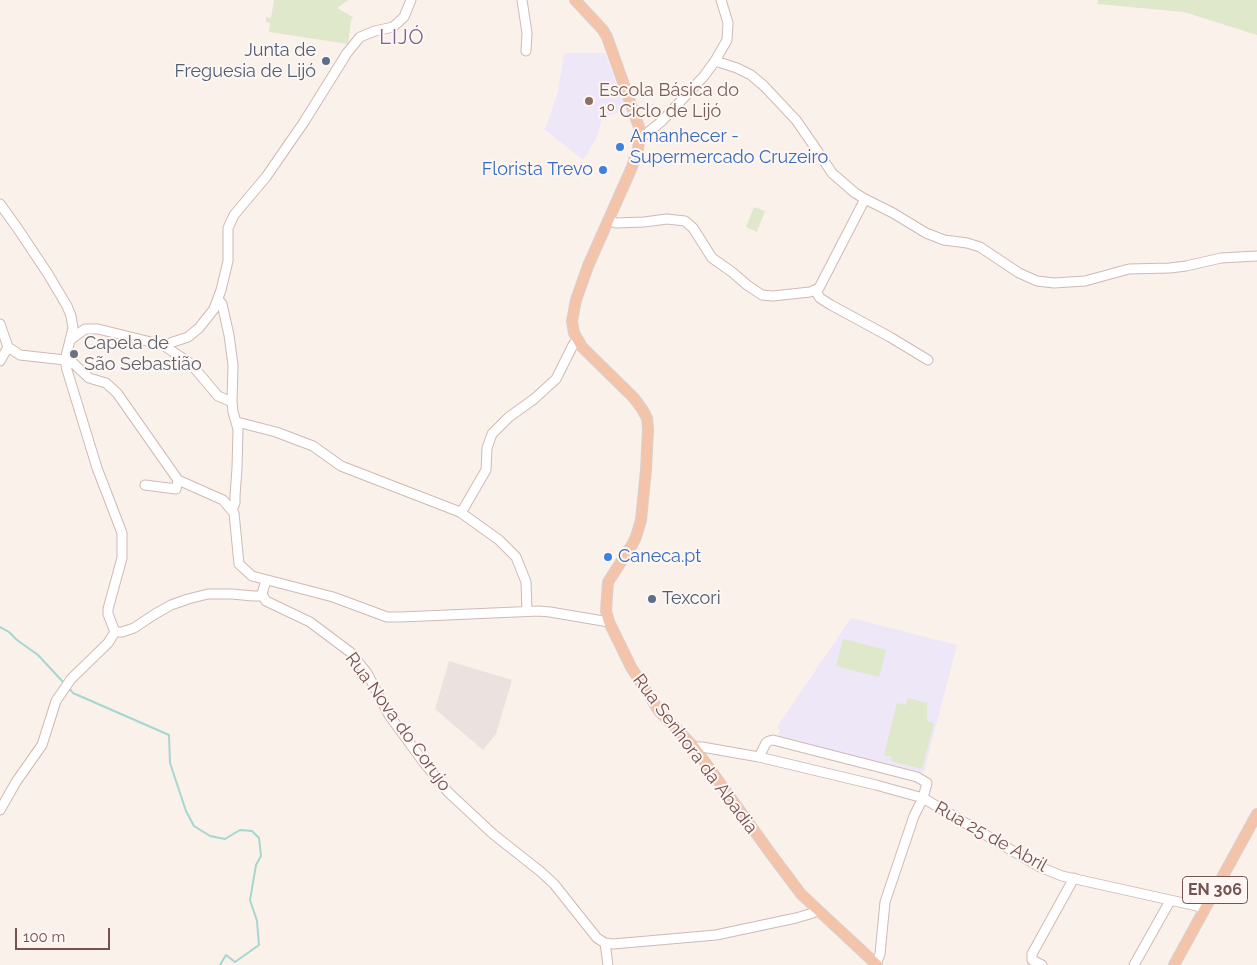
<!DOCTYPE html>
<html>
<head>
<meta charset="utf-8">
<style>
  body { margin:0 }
  #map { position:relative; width:1257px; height:965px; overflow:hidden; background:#fbf1eb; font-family:Raleway,sans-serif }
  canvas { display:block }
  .scale { position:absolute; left:15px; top:928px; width:95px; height:22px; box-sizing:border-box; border:2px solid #755350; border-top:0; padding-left:6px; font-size:15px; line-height:18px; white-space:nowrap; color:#755350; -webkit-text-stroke:4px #fef6f2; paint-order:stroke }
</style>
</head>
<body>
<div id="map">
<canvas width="1257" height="965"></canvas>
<div class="scale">100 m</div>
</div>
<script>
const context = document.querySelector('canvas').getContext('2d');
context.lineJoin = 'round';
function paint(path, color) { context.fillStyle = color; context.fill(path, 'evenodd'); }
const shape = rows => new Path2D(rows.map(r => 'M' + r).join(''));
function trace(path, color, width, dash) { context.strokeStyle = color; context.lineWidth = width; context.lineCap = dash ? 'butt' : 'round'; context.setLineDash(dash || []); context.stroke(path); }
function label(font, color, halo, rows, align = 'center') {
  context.font = font + ' Raleway,sans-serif'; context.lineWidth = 4; context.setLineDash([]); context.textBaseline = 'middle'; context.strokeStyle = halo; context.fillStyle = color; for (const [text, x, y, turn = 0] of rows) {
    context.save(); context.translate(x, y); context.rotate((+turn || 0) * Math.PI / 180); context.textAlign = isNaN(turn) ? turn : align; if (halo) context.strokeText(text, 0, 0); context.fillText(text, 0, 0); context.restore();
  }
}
const industrial = shape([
  [449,661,512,680,496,734,483,750,435,709]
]);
const education = shape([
  [564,53,605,53,626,110,604,117,602,119,597,137,583,160,544,129,547,124,558,92],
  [851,618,957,645,924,772,922,773,781,737,778,734,780,731,777,727]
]);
const green = shape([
  [274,0,348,0,337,8,353,17,351,20,348,44,269,32,270,23,266,22,266,17,271,18],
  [1098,0,1257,0,1257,35,1184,12,1097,4],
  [754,207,765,211,757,232,746,227],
  [843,639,886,650,879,677,836,666],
  [908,698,927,703,927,721,934,723,922,769,891,761,892,757,884,755,897,703,906,705]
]);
const stream = shape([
  [0,627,9,632,17,640,38,655,64,683],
  [69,688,73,693,169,735,170,763,186,811,194,826,210,836,225,839,240,830,252,831,259,838,261,856,256,865,250,900,257,921,259,945,235,962,226,955,220,965]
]);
const minor = shape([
  [522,0,527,33,526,51],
  [715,61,737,68,751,75,764,86,796,120,814,146,832,173,855,193,865,199,893,213,926,233,944,240,967,243,980,247,1019,273,1037,281,1054,283,1085,281,1129,269,1170,268,1186,266,1221,258,1257,256],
  [640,137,646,134,662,121,704,76,715,61,727,40,728,23,721,0],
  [0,204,18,229,48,274,67,306,71,316,73,328,65,360,67,370,97,468,122,533,122,558,108,609,108,614,115,632,108,643,71,679,56,701,42,745,16,782,0,810],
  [608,220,616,223,644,222,667,219,685,221,693,228,712,258,732,272,747,285,762,295,773,296,810,292,819,288,865,199],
  [815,290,820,298,831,305,890,337,928,360],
  [218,299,222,304,229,335,233,365,232,402,233,412,238,429,237,468,235,496,235,503,232,510],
  [0,324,8,347,20,355,65,360,72,362,89,378,106,383,117,393,178,480,223,500,234,513,239,564,252,576,333,597,387,617,401,617,539,611,550,612,609,622],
  [70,340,85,329,98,329,163,345,170,343,188,337,199,328,214,309,221,290,228,261,228,228,234,215,266,177,304,122,347,53,360,37,375,31,393,27,404,17,411,0],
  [163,345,191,364,218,396,232,402],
  [0,361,8,347],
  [237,422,276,432,313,446,341,466,460,512,499,540,516,557,526,582,527,611],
  [145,485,176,489,178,480],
  [461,513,486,470,487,448,492,434,509,417,534,399,556,379,573,345,577,340],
  [266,580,262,594,266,601,310,622,350,652,367,673,389,715,425,764,448,792,493,834,541,872,554,884,597,938,605,943,608,965],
  [115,632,122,632,134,628,155,614,171,605,188,599,208,594,232,594,253,596,263,596],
  [694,747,702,747,759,757,876,785,923,798,1040,867,1062,876,1197,906,1204,910],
  [759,757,766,743,769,741,773,740,917,777,927,783,923,798,914,816,885,902,880,954,876,964],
  [605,943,613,944,716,935,796,918,813,913,818,910],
  [1042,965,1032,960,1032,954,1074,878],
  [1134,965,1170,901]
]);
const major = shape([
  [575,0,603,30,607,37,640,130,638,149,632,167,588,266,576,300,572,321,574,333,582,347,634,398,642,409,647,418,648,429,646,470,641,520,636,537,632,545,608,582,606,611,609,622,631,667,659,711,694,747,771,854,801,894,818,910,877,965],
  [1174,965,1257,814]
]);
const markers = [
  [326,61,5,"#5c6f8a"],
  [589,101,5,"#8d6e63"],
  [620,147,5,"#3f7fe0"],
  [603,170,5,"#3f7fe0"],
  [74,354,5,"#6b7280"],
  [608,557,5,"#3f7fe0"],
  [652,599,5,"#5c6f8a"]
];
const shields = [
  [1215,890,65]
];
const shieldNames = [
  ["EN 306",1215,890]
];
const serviceNames = [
  ["Junta de",316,51],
  ["Freguesia de Lijó",316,72],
  ["Texcori",662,599,"left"]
];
const educationNames = [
  ["Escola Básica do",599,91],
  ["1º Ciclo de Lijó",599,112]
];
const shopNames = [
  ["Amanhecer -",630,137],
  ["Supermercado Cruzeiro",630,158],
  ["Florista Trevo",593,170,"right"],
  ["Caneca.pt",618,557]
];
const worshipNames = [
  ["Capela de",84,344],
  ["São Sebastião",84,365]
];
const streetNames = [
  ["Rua Nova do Corujo",398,722,54],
  ["Rua Senhora da Abadia",695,754,53],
  ["Rua 25 de Abril",991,837,29]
];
const quarterNames = [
  ["LIJÓ",402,38]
];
paint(industrial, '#ebe2e0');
paint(education, '#ede7f8');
paint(green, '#dfe8ca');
trace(stream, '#a7d5d0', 2);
trace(minor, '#cfb9b4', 11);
trace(major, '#d8cfce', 12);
trace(minor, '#fff', 9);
trace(major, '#f4c4aa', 10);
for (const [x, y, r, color] of markers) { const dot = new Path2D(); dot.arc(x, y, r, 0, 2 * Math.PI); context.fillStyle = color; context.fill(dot); trace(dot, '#fef6f2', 2); }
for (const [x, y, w] of shields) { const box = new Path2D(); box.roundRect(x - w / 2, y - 13.5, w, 27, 4); context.fillStyle = '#fef6f2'; context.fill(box); trace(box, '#755350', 1); }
label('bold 16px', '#755350', null, shieldNames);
label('18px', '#4e5e75', '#fef6f2', serviceNames, 'right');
label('18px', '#785e54', '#fef6f2', educationNames, 'left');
label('18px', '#366cbe', '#fef6f2', shopNames, 'left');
label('18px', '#5b616d', '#fef6f2', worshipNames, 'left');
label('18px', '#755350', '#fef6f2', streetNames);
context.letterSpacing = '1px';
label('20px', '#786790', '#fef6f2', quarterNames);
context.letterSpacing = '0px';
</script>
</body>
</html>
